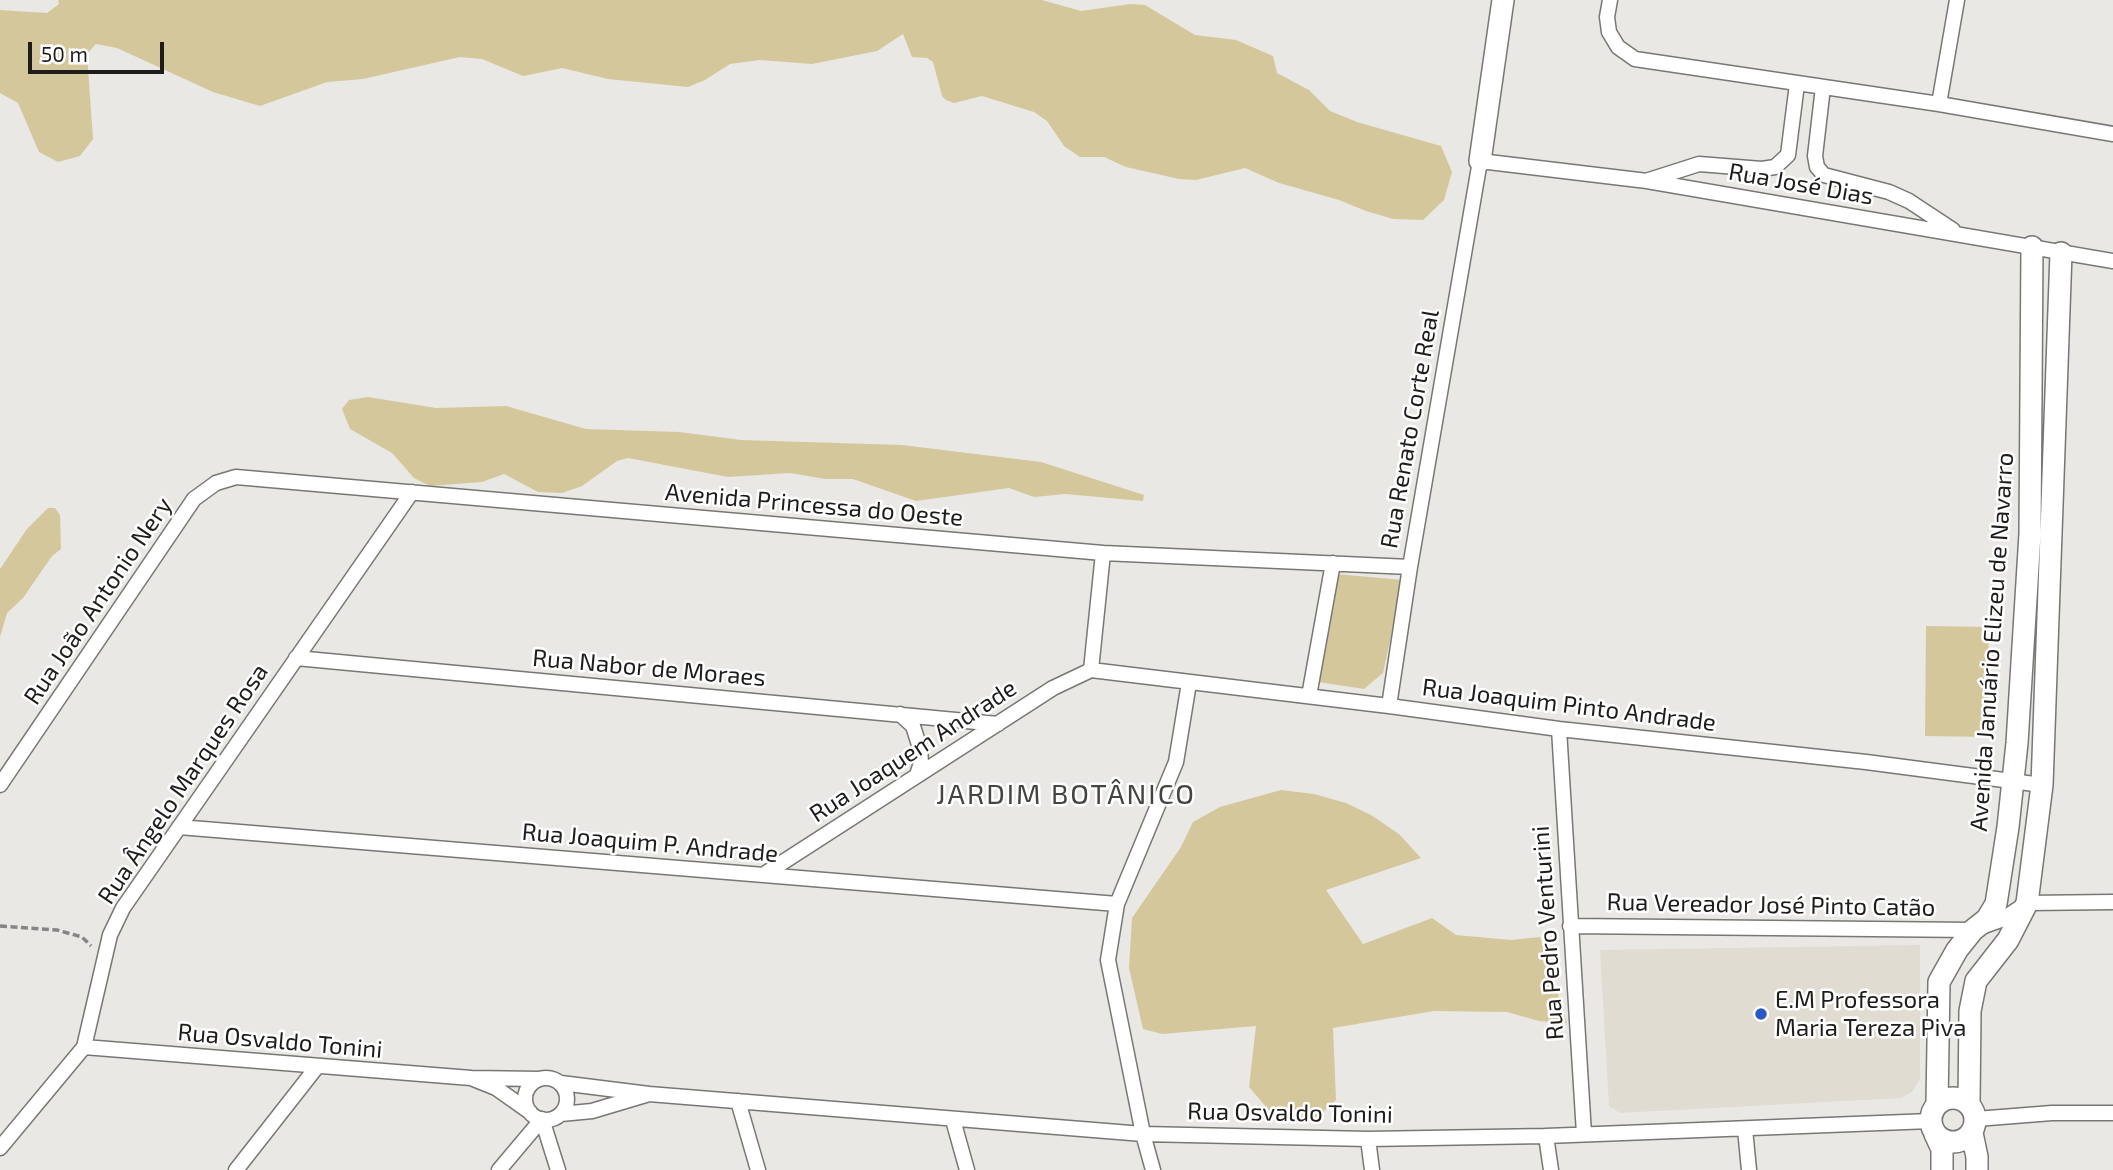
<!DOCTYPE html>
<html>
<head>
<meta charset="utf-8">
<style>
  body { margin:0 }
  #map { position:relative; width:2113px; height:1170px; overflow:hidden; background:#e9e8e4; font-family:"Exo 2",sans-serif }
  canvas { display:block }
  .scale { position:absolute; left:28px; top:42px; width:136px; height:32px; box-sizing:border-box; border:4px solid #1e1d1c; border-top:0; padding-left:9px; font-size:21px; line-height:24px; white-space:nowrap; color:#1e1d1c; -webkit-text-stroke:5px #fff; paint-order:stroke }
</style>
</head>
<body>
<div id="map">
<canvas width="2113" height="1170"></canvas>
<div class="scale">50 m</div>
</div>
<script>
const context = document.querySelector('canvas').getContext('2d');
context.lineJoin = 'round';
function paint(path, color) { context.fillStyle = color; context.fill(path, 'evenodd'); }
const shape = rows => new Path2D(rows.map(r => 'M' + r).join(''));
function trace(path, color, width, dash) { context.strokeStyle = color; context.lineWidth = width; context.lineCap = dash ? 'butt' : 'round'; context.setLineDash(dash || []); context.stroke(path); }
function label(font, color, halo, rows, align = 'center') {
  context.font = font + ' "Exo 2",sans-serif'; context.lineWidth = 5; context.setLineDash([]); context.textBaseline = 'middle'; context.strokeStyle = halo; context.fillStyle = color; for (const [text, x, y, turn = 0] of rows) {
    context.save(); context.translate(x, y); context.rotate((+turn || 0) * Math.PI / 180); context.textAlign = isNaN(turn) ? turn : align; if (halo) context.strokeText(text, 0, 0); context.fillText(text, 0, 0); context.restore();
  }
}
const built = shape([
  [1920,945,1920,1079,1912,1092,1901,1098,1620,1113,1609,1106,1600,950]
]);
const green = shape([
  [58,0,1042,0,1081,11,1130,4,1145,5,1195,35,1236,40,1273,56,1277,73,1309,90,1330,111,1357,122,1441,146,1452,172,1444,200,1423,220,1393,219,1366,211,1339,200,1279,183,1245,168,1196,180,1179,179,1126,167,1104,157,1080,157,1064,146,1047,121,1034,112,982,96,954,103,946,100,942,96,933,62,927,58,912,57,903,34,877,51,812,64,760,60,730,64,705,80,688,87,608,79,562,68,523,76,482,59,460,57,363,79,327,82,260,106,213,92,117,48,96,44,87,54,93,139,80,156,58,162,39,152,18,103,0,93,0,10,47,13,59,4],
  [368,397,436,408,506,406,586,429,679,432,741,440,902,445,1041,462,1144,495,1143,501,1065,494,1034,497,1009,488,916,501,853,479,825,479,790,473,728,477,628,458,617,461,582,486,562,493,538,492,504,474,482,482,430,486,414,478,392,453,350,429,342,409,349,400],
  [48,508,55,508,60,515,61,549,52,556,23,598,7,613,0,637,0,569,27,529],
  [1336,574,1403,580,1383,673,1364,689,1318,682],
  [1926,626,1989,627,1987,737,1925,736],
  [1281,790,1314,794,1346,803,1371,815,1399,834,1421,858,1326,890,1363,944,1432,918,1456,935,1511,940,1540,937,1567,1023,1539,1021,1507,1012,1434,1011,1333,1028,1336,1100,1313,1121,1274,1116,1249,1087,1256,1026,1162,1034,1143,1029,1129,968,1132,918,1181,847,1193,822,1220,807]
]);
const path = shape([
  [0,926,57,930,82,937,91,946]
]);
const street = shape([
  [1610,0,1607,17,1609,32,1618,47,1635,59,1939,104,2113,134],
  [1823,87,1815,156,1817,167,1824,175,1889,192,1909,201,1953,230],
  [1939,104,1957,0],
  [1649,180,1699,164,1762,169,1775,167,1788,155,1797,84],
  [296,658,998,724],
  [1091,670,1389,706,1559,729,1866,762,2042,785],
  [1091,670,1103,553],
  [1309,696,1333,563],
  [1389,706,1410,567,1480,161,1647,181,2113,261],
  [900,714,913,726,920,748,921,763,917,775],
  [1559,729,1584,1134],
  [0,785,194,499,216,483,236,477,1103,553,1410,567],
  [179,827,1117,904],
  [763,875,1053,688,1091,670],
  [1570,926,1973,930,2001,920,2027,903,2113,902],
  [84,1047,471,1078],
  '525 1099a21 21 0 1 1 42 0a21 21 0 1 1-42 0Z',
  [649,1094,1143,1134,1368,1139,1546,1136,1931,1121],
  [738,1101,758,1170],
  [530,1112,496,1088,471,1078,540,1079],
  [561,1114,592,1111,649,1094,561,1083],
  [542,1119,558,1170],
  [1976,1119,2052,1113,2113,1113],
  [953,1120,967,1170],
  [1745,1129,1749,1170],
  [1546,1136,1551,1170],
  [1368,1139,1372,1170],
  [0,1148,84,1047,110,935,123,908,412,492],
  [236,1170,316,1068],
  [499,1170,542,1119],
  [1153,1170,1143,1134,1108,960,1117,904,1176,762,1189,683]
]);
const secondary = shape([
  [1480,161,1503,0],
  '1931 1120a22 22 0 1 1 44 0a22 22 0 1 1-44 0Z',
  [1969,1103,1970,1011,1976,981,2008,940,2027,903,2042,785,2061,253],
  [1937,1104,1939,982,1957,950,1973,930,1987,919,1996,904,2008,827,2017,743,2030,534,2032,247],
  [1972,1133,1977,1157,1977,1170],
  [1935,1134,1942,1149,1942,1170]
]);
const markers = [
  [1761,1014,7,"#2c57c6"]
];
const streetNames = [
  ["Rua José Dias",1801,184,10],
  ["Rua Renato Corte Real",1410,429,-80],
  ["Avenida Princessa do Oeste",814,505,5],
  ["Rua João Antonio Nery",98,601,-56],
  ["Avenida Januário Elizeu de Navarro",1992,642,-86],
  ["Rua Nabor de Moraes",649,668,5],
  ["Rua Joaquim Pinto Andrade",1569,705,7],
  ["Rua Joaquem Andrade",913,751,-33],
  ["Rua Ângelo Marques Rosa",183,784,-56],
  ["Rua Joaquim P. Andrade",650,843,5],
  ["Rua Vereador José Pinto Catão",1771,905,1],
  ["Rua Pedro Venturini",1548,933,-94],
  ["Rua Osvaldo Tonini",280,1041,5],
  ["Rua Osvaldo Tonini",1290,1113,1]
];
const poiNames = [
  ["E.M Professora",1775,1000],
  ["Maria Tereza Piva",1775,1028]
];
const quarterNames = [
  ["JARDIM BOTÂNICO",1066,795]
];
paint(built, '#e0dcd2');
paint(green, '#d5c79c');
trace(street, '#787773', 17);
trace(secondary, '#787773', 24);
trace(path, '#868583', 3.5, [7, 3.5]);
trace(street, '#fff', 14);
trace(secondary, '#fff', 21);
for (const [x, y, r, color] of markers) { const dot = new Path2D(); dot.arc(x, y, r, 0, 2 * Math.PI); context.fillStyle = color; context.fill(dot); trace(dot, '#fff', 2.5); }
label('24px', '#1e1d1c', '#fff', streetNames);
label('24px', '#1e1d1c', '#fff', poiNames, 'left');
context.letterSpacing = '2px';
label('28px', '#454441', '#fff', quarterNames);
context.letterSpacing = '0px';
</script>
</body>
</html>
